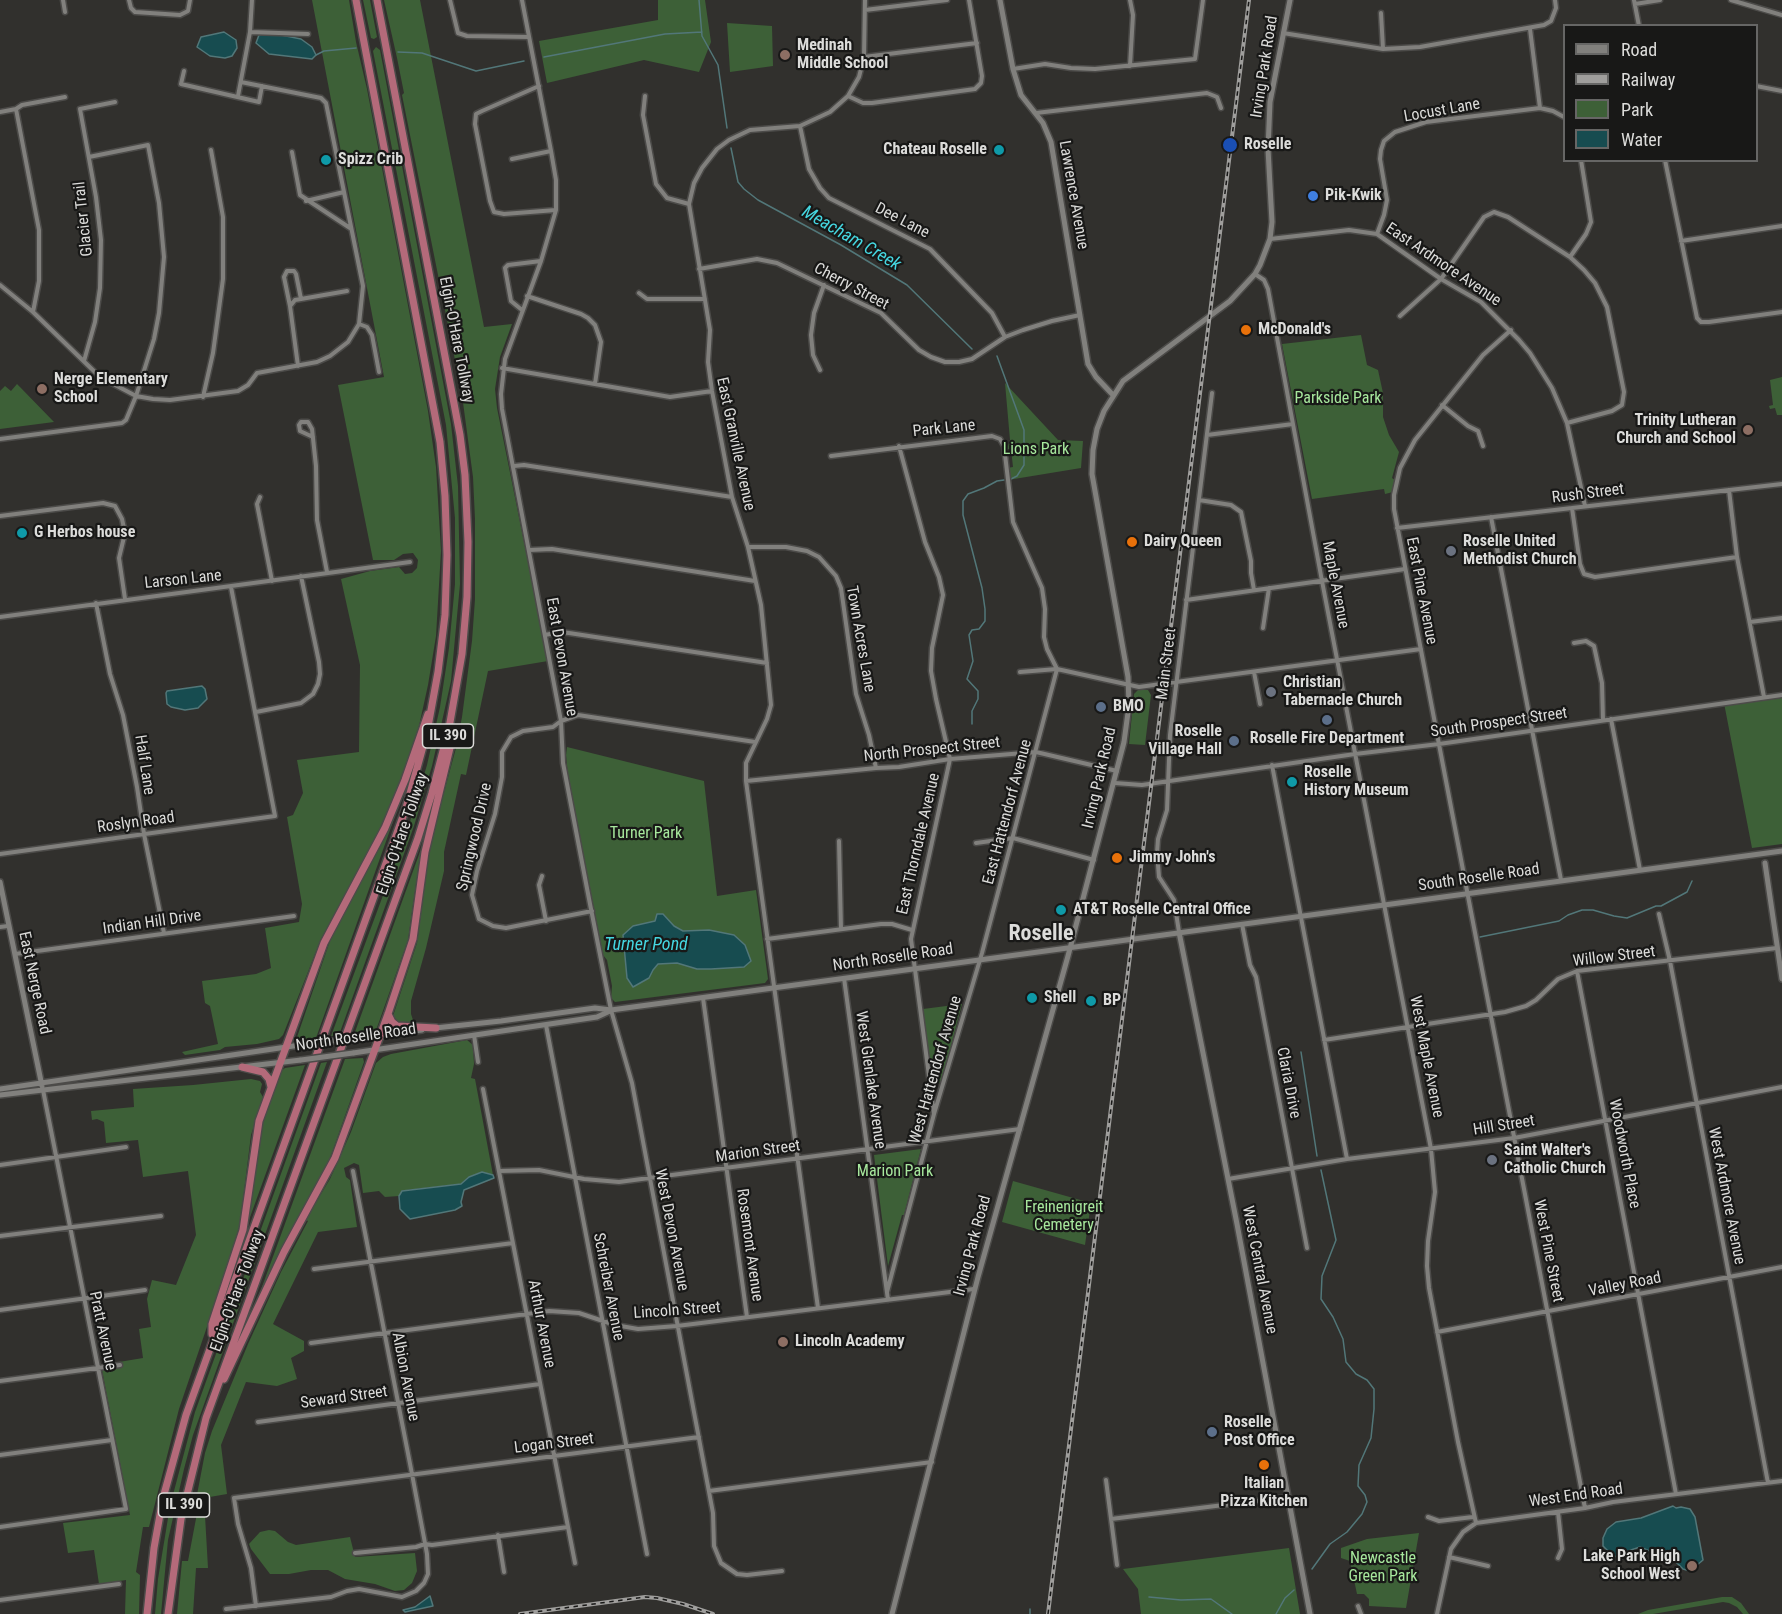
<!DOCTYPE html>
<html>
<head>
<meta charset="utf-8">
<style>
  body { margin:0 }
  #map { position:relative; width:1782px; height:1614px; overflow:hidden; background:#31302d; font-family:"Roboto Condensed",sans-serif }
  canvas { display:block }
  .legend { position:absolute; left:1563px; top:24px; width:195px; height:138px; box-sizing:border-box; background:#181817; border:2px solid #666665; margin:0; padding:8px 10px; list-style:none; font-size:18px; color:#dcdcda }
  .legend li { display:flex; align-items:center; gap:12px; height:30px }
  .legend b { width:30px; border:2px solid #666665 }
</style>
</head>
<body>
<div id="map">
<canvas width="1782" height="1614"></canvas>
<ul class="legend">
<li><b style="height:8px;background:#81807d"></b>Road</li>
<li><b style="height:8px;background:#9f9e9c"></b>Railway</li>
<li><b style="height:16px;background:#3d6037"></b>Park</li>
<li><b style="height:16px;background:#174c50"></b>Water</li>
</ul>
</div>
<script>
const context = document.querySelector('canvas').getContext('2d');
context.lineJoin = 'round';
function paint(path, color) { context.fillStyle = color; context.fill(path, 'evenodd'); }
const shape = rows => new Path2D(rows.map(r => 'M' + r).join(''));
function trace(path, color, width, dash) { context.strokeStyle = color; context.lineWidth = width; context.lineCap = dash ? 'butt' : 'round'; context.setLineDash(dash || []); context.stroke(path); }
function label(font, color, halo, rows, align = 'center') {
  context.font = font + ' "Roboto Condensed",sans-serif'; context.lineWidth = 4.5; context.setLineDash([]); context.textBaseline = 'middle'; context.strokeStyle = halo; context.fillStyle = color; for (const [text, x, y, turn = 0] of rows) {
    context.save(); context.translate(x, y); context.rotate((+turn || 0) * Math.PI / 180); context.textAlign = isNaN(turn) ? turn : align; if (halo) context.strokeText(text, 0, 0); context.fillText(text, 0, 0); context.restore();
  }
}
const green = shape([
  [312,0,349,0,356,42,367,89,428,411,436,467,441,551,436,636,428,685,419,726,400,783,379,832,321,939,283,1035,279,1039,257,1044,225,1047,220,1050,185,1055,182,1052,218,1044,210,1006,205,1003,202,981,256,974,271,968,265,928,299,922,302,904,287,817,293,815,303,793,297,760,359,752,360,665,341,579,370,571,399,567,405,574,412,573,417,568,418,560,413,553,403,554,394,560,373,560,338,385,384,377],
  [363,0,370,0,377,37,374,39,371,38],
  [384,0,420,0,484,327,512,324,500,357,495,389,497,408,548,661,488,671,466,775,461,774,444,852,444,871,426,948,411,1001,411,1014,414,1023,398,1022,394,1017,394,1013,417,943,431,840,456,748,462,717,472,641,475,599,475,519,473,477,462,395,402,95,404,93,397,58],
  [658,0,705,0,711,42,699,72,644,60,547,83,539,41,658,20],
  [727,23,772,26,773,66,730,72],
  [376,47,380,50,451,424,458,486,460,584,451,681,432,766,414,826,339,1035,331,1036,409,825,427,765,440,707,449,648,455,584,455,518,446,425,373,51],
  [1361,335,1367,365,1378,370,1383,393,1383,417,1389,435,1399,452,1392,478,1395,480,1393,492,1385,494,1384,489,1312,499,1282,344],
  [1782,377,1782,415,1777,415,1775,408,1770,409,1769,406,1773,405,1770,380],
  [1005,383,1058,440,1083,441,1081,468,1008,480,1007,468,1013,467,1011,449,1007,449,1010,440],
  [17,384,20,387,54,422,0,429,0,391,5,386,11,391],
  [1138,690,1148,690,1151,695,1145,745,1129,744,1134,694],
  [1782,695,1782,844,1752,848,1724,703],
  [567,747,704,781,717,896,756,890,768,979,765,983,615,1002,611,998,612,986,607,960,603,955,568,776,566,755],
  [400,802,316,1038,296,1040,333,932,380,847],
  [421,849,408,940,379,1022,376,1030,355,1032],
  [962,1004,942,1081,936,1085,932,1081,923,1009],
  [467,1040,473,1045,474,1064,471,1078,475,1079,493,1175,482,1172,469,1177,461,1184,407,1190,402,1191,399,1196,385,1197,379,1191,363,1193,359,1165,354,1163,344,1168,346,1177,350,1180,357,1227,318,1232,273,1324,304,1341,304,1351,291,1358,297,1379,277,1386,246,1382,221,1445,227,1494,204,1498,208,1568,196,1568,193,1614,177,1614,182,1561,188,1561,198,1508,195,1505,205,1453,212,1431,248,1344,281,1272,308,1221,306,1220,310,1212,330,1179,351,1132,376,1063,383,1057,391,1054],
  [363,1058,364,1062,327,1167,278,1256,255,1306,345,1059],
  [327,1062,193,1435,184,1469,168,1540,161,1614,155,1614,158,1579,170,1506,195,1412,321,1063],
  [305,1065,249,1220,248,1220,261,1128,281,1071,285,1068],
  [251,1079,260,1081,262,1084,260,1092,263,1097,251,1135,240,1224,226,1271,179,1409,149,1527,143,1527,136,1572,140,1575,139,1614,125,1614,126,1580,99,1584,94,1550,68,1553,63,1523,130,1515,101,1365,143,1358,139,1329,151,1327,147,1299,152,1280,176,1285,196,1235,188,1171,143,1177,138,1140,106,1143,104,1122,97,1119,92,1120,91,1111,134,1107,133,1089,193,1085],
  [921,1149,904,1215,902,1215,888,1266,874,1155],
  [1013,1181,1091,1203,1085,1245,1002,1222],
  [269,1530,275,1531,288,1542,296,1545,350,1537,355,1557,415,1553,417,1571,412,1583,404,1590,395,1591,375,1584,345,1579,328,1570,311,1570,289,1574,270,1574,251,1549,249,1544,260,1532],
  [1419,1533,1406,1608,1369,1606,1369,1599,1364,1594,1357,1594,1350,1561,1341,1558,1341,1548,1367,1539],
  [1289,1548,1300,1614,1141,1614,1138,1589,1123,1569],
  [1722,1597,1732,1597,1741,1603,1749,1614,1743,1614,1737,1607,1729,1603,1723,1602,1653,1614,1638,1614,1648,1610]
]);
const water = shape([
  [224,32,236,40,237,48,232,56,225,58,210,56,197,47,201,37,224,32],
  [271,33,301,39,312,47,316,55,312,59,269,54,256,43,259,35,271,33],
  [202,686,205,689,207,699,198,708,185,710,171,707,167,704,166,693,167,691,202,686],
  [657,914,663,914,674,926,683,931,709,930,734,935,745,945,751,961,744,967,711,969,697,969,677,963,658,964,653,970,649,978,633,987,627,978,623,935,633,926,655,921,657,914],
  [482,1172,493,1175,494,1178,464,1190,461,1202,462,1206,455,1210,410,1219,400,1209,399,1196,402,1191,461,1184,469,1177,482,1172],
  [1673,1506,1676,1508,1681,1507,1690,1509,1695,1517,1703,1560,1690,1571,1683,1569,1676,1562,1640,1547,1628,1551,1622,1559,1612,1555,1603,1546,1603,1538,1607,1529,1616,1522,1641,1518,1673,1506],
  [430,1596,433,1606,405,1612,403,1610,415,1607,430,1596]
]);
const stream = shape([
  [699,0,702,36,718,65,727,128],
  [398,52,422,53,476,71,524,61],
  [316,55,324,51,356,48],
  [544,57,665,34,702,32],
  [731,148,738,182,744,189,758,200,841,245,907,285,972,349],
  [997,356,1024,430,1024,465,1017,476,1011,479],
  [972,724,972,711,978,699,978,691,967,679,973,661,969,635,972,630,979,629,985,621,985,609,982,588,963,515,963,501,968,494,984,488,997,481,1004,480],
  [1480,937,1559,921,1568,915,1582,910,1593,910,1614,916,1627,918,1656,906,1661,906,1687,892,1692,881],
  [1301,1052,1317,1156],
  [1312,1569,1330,1544,1347,1532,1362,1514,1367,1502,1365,1495,1358,1486,1359,1465,1371,1438,1374,1409,1374,1389,1367,1380,1356,1374,1346,1362,1343,1339,1333,1317,1321,1299,1322,1276,1336,1240,1321,1170],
  [1149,1597,1181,1600,1211,1599,1232,1614],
  [1030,1614,1030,1609],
  [1276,1614,1285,1598,1294,1590]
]);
const street = shape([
  [63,0,65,12],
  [129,0,131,8,135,12,180,15,188,11,190,0],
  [450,0,458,33,467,36,529,37],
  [522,0,551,151,556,180,556,210,541,261,505,359,501,394,502,409,561,721,563,763,590,904,611,1010,632,1083,713,1513,714,1546,721,1563,737,1574,747,1575,782,1571],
  [1634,0,1639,26],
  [1731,0,1782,15],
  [1635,4,1660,0],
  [865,10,947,0],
  [1381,13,1383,49],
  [1530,29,1540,108],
  [250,32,308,34],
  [1283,33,1383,49,1420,47,1544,25,1551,21,1556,8,1555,0],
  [864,57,977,43],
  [1130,66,1133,15,1130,0],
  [1013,69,1045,64,1071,68,1095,69,1195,59,1203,0],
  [184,71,181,84,259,102,262,86],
  [539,86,482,111,476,114,475,124,490,201,494,212,504,214,556,210],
  [1756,86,1782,91],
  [238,96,250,32,252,0],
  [645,96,643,115,656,184,667,198,689,204],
  [848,96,863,103,872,103,975,89,981,83,982,76,969,0],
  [16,109,39,230,39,281,33,312],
  [0,112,16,109,22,105,65,97],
  [1036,113,1207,93,1217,97,1221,108],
  [800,126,809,169,820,188,829,198,930,249,992,313,1005,337],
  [292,152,300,195,350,228],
  [512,159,551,151],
  [1665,160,1697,318,1701,322,1709,322,1782,312],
  [306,201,344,192],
  [1377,234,1384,215,1387,200,1380,159,1381,150,1384,141,1395,132,1426,122,1540,108,1553,111,1564,117],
  [1270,239,1349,230,1377,234,1441,279,1481,302,1519,340,1530,353,1552,388,1567,423,1585,506],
  [1681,241,1782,226],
  [1570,257,1586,234,1591,222,1581,160],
  [699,269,757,259,777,263,881,313,919,350,931,357,945,362,959,362,972,359,1005,337,1023,330,1052,321,1080,315],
  [1255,274,1264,280,1268,289,1322,581,1431,1149,1435,1192,1428,1241,1427,1266,1429,1288,1458,1442,1476,1523],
  [0,285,33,312,100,377,136,396,153,399,170,400,238,391,248,385,257,373,317,362,330,356,348,342,359,324,363,286,326,103,321,98,241,82],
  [639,293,647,299,705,299],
  [527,296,581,314,588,318,595,325,601,342,595,384],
  [291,305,295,300,301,299,347,291],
  [522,310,511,301,505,268,508,265,541,261],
  [1400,316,1441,279,1484,217,1494,212,1508,217,1570,257,1584,270,1595,283,1607,307,1624,392,1622,405,1612,411,1567,423],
  [359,324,367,327,372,335,379,372],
  [1511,330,1483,355,1415,440,1400,468,1394,495,1394,509,1585,1508],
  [84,361,95,322,100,288,101,240,96,197,80,109,115,102],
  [298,366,290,306,284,277,287,271,294,271,296,274,301,299],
  [502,368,670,397,712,391],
  [820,370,813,355,811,335,814,313,824,285],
  [203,397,213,353,223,279,223,217,211,150],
  [1442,405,1468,426,1478,431,1483,446],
  [1207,435,1293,424],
  [313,437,300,431,299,425,301,422,308,422,312,429,316,466,317,520,327,572],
  [0,439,122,423,126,420,136,396,154,339,159,313,164,257,159,203,148,145,89,157],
  [899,446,925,542,939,577,943,595,932,648,931,671,936,699,950,759,911,939,934,1114],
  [831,456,992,436,1000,439,1004,446,1013,522,1042,588,1045,609,1044,637,1047,649,1057,669],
  [514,466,524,465,732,497],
  [1729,490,1737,557,1764,697],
  [260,497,257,504,272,581],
  [1199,500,1231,505,1241,512,1251,561,1251,573,1254,590],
  [1572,508,1580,564,1584,574,1595,577,1737,557],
  [0,516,103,503,115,506,122,519,125,533,119,558,125,599],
  [1491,517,1561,880],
  [1397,528,1782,484],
  [748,547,786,547,807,551,819,557,836,576,841,588,856,694,869,735,876,768],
  [529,550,552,549,755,581],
  [1186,600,1405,569],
  [96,603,110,674,123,715,137,787,144,834,164,933],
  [0,617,410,562],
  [1750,622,1782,618],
  [1263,628,1269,588],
  [545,635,560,632,569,633,767,663],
  [1574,643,1586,641,1594,646,1602,683,1603,720],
  [1020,672,1057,669,1139,687,1421,649],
  [1254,672,1260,704],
  [256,712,301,703,313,694,318,684,320,674,319,662,301,576],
  [1611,719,1640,870],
  [1272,765,1347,1159],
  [746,781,876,768,899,767,950,759,1036,752,1117,771],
  [1115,783,1142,785,1355,754,1439,744,1782,695],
  [839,841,841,929],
  [976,843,1013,838,1094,860],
  [0,854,275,816,231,587],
  [542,876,539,885,546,921],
  [592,911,506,928,493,926,479,919,472,895,477,871,495,814,502,777,502,752,511,737,523,731,553,727,561,721,578,715,755,742],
  [1659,914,1670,961,1768,1483],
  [1242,924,1250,965,1256,977,1307,1248],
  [0,927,8,926],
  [1179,932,1174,900,1159,877,1157,853,1158,839,1167,810,1170,735,1212,393],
  [767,939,881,924,892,924,912,930],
  [15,954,294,916],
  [1577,971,1676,1494],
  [844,978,888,1300],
  [703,998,747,1317],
  [546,1025,647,1554],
  [474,1035,478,1062],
  [1324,1040,1505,1012,1526,1006,1536,1000,1558,979,1577,971,1777,948],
  [483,1089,575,1563],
  [0,1165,126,1147],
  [499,1171,539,1170,584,1179,619,1182,1020,1129],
  [1228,1179,1347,1159,1514,1138,1782,1087],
  [0,1236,161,1216],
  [314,1269,513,1243],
  [887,1292,934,1114,982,953,1057,669],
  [818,1308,746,781,746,763,767,719,771,705,761,605,748,547,732,497,712,391,708,362,710,330,689,204,694,183,702,168,717,149,729,140,750,130,800,126,830,112,848,96,859,77,864,57,865,0],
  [0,1310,145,1290],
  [1437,1332,1782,1267],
  [311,1343,549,1311,579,1313,615,1325,638,1329,677,1326,974,1289],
  [0,1381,120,1365],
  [258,1422,540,1384],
  [0,1455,112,1440],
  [1106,1480,1117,1565],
  [709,1491,932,1462],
  [1558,1512,1562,1549,1558,1558],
  [1428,1517,1439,1521,1473,1517],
  [1111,1519,1288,1497],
  [0,1527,126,1509,43,1090],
  [498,1535,504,1572],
  [355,1553,416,1547,425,1544,432,1545,568,1527],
  [1449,1557,1488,1566],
  [0,1600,119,1584],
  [256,1606,251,1568,238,1524,234,1498,699,1437],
  [1358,1606,1361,1614],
  [226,1609,331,1597,347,1591,359,1589,402,1597,416,1591,424,1583,428,1574,427,1554,412,1474,353,1171],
  [1437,1614,1451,1549,1463,1532,1476,1523,1585,1508,1613,1502,1782,1481]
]);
const secondary = shape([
  [1000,0,1013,69,1021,95,1043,123,1051,142,1088,364,1096,377,1113,395],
  [1765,863,1782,979],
  [0,882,42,1086],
  [1179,932,1237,1224,1310,1614],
  [435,1028,501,1021,595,1008,611,1010,1782,851],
  [358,1038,422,1030],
  [353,1053,597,1017,610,1011],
  [0,1089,307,1044],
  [0,1095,301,1060],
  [892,1614,978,1277,1068,956,1124,742,1129,705,1128,677,1092,474,1093,450,1097,429,1104,411,1123,381,1230,301,1255,274,1260,265,1270,239,1272,222,1268,149,1270,102,1290,0]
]);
const highway = shape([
  [388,1014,392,1022,397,1026,436,1028],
  [242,1067,263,1072,269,1079,271,1087],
  [212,1334,212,1324,243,1230,259,1121,324,943,385,828,405,780,428,714],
  [224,1379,284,1252,335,1158,388,1014,413,939,425,852,450,748,450,738],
  [147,1614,154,1548,163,1498,186,1415,406,808,427,732,438,672,445,615,447,555,445,496,440,442,356,0],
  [168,1614,181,1519,206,1418,418,838,432,793,449,728,462,654,467,597,468,542,465,475,460,435,377,0]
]);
const rail = shape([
  [520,1614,645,1597,657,1598,683,1604,713,1614],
  [1048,1614,1249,0]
]);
const secondaryBridge = shape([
  [307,1044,358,1038],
  [301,1060,353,1053]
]);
const markers = [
  [785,55,6,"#8d6e63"],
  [1230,145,8,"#1a4fb4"],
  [999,150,6,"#0f9aa8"],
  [326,160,6,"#0f9aa8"],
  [1313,196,6,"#3f7fe0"],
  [1246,330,6,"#e8710a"],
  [42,389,6,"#8d6e63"],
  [1748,430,6,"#8d6e63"],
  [22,533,6,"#0f9aa8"],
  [1132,542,6,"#e8710a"],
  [1451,551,6,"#6b7280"],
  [1271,692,6,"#6b7280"],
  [1101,707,6,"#5c6f8a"],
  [1327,720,6,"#5c6f8a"],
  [1234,741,6,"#5c6f8a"],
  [1292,782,6,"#0f9aa8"],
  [1117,858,6,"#e8710a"],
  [1061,910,6,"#0f9aa8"],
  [1032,998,6,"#0f9aa8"],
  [1091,1001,6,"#0f9aa8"],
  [1492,1160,6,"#6b7280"],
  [783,1342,6,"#8d6e63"],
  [1212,1432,6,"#5c6f8a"],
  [1264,1465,6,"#e8710a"],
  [1692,1566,6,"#8d6e63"]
];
const shields = [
  [448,736,51],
  [184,1505,51]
];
const shieldNames = [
  ["IL 390",448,736],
  ["IL 390",184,1505]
];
const poiNames = [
  ["Medinah",797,46],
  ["Middle School",797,64],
  ["Roselle",1244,145],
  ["Chateau Roselle",987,150,"right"],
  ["Spizz Crib",338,160],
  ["Pik-Kwik",1325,196],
  ["McDonald's",1258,330],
  ["Nerge Elementary",54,380],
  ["School",54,398],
  ["Trinity Lutheran",1736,421,"right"],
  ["Church and School",1736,439,"right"],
  ["G Herbos house",34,533],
  ["Dairy Queen",1144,542],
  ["Roselle United",1463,542],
  ["Methodist Church",1463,560],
  ["Christian",1283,683],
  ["Tabernacle Church",1283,701],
  ["BMO",1113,707],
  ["Roselle",1222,732,"right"],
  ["Village Hall",1222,750,"right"],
  ["Roselle Fire Department",1327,739,"center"],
  ["Roselle",1304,773],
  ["History Museum",1304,791],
  ["Jimmy John's",1129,858],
  ["AT&T Roselle Central Office",1073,910],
  ["Shell",1044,998],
  ["BP",1103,1001],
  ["Saint Walter's",1504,1151],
  ["Catholic Church",1504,1169],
  ["Lincoln Academy",795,1342],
  ["Roselle",1224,1423],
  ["Post Office",1224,1441],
  ["Italian",1264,1484,"center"],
  ["Pizza Kitchen",1264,1502,"center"],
  ["Lake Park High",1680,1557,"right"],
  ["School West",1680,1575,"right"]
];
const streetNames = [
  ["Irving Park Road",1265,67,-81],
  ["Locust Lane",1442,111,-10],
  ["Lawrence Avenue",1073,195,80],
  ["Glacier Trail",84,219,-96],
  ["Dee Lane",902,221,27],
  ["East Ardmore Avenue",1443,265,34],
  ["Cherry Street",851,287,28],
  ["Elgin-O'Hare Tollway",456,340,79],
  ["Park Lane",944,429,-6],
  ["East Granville Avenue",735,444,78],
  ["Rush Street",1588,494,-7],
  ["Larson Lane",183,580,-6],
  ["Maple Avenue",1335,585,79],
  ["East Pine Avenue",1421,591,79],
  ["Town Acres Lane",860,639,80],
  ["East Devon Avenue",561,657,80],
  ["Main Street",1167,664,-83],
  ["South Prospect Street",1499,723,-8],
  ["North Prospect Street",932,750,-6],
  ["Half Lane",144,765,81],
  ["Irving Park Road",1100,778,-77],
  ["East Hattendorf Avenue",1008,812,-75],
  ["Roslyn Road",136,823,-8],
  ["Elgin-O'Hare Tollway",403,834,-71],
  ["Springwood Drive",475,837,-77],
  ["East Thorndale Avenue",919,844,-77],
  ["South Roselle Road",1479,878,-8],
  ["Indian Hill Drive",152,923,-8],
  ["Willow Street",1614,957,-7],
  ["North Roselle Road",893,958,-8],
  ["East Nerge Road",34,983,78],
  ["North Roselle Road",356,1038,-8],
  ["West Maple Avenue",1426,1057,79],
  ["West Hattendorf Avenue",936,1070,-74],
  ["West Glenlake Avenue",870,1080,82],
  ["Claria Drive",1288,1083,79],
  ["Hill Street",1504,1126,-9],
  ["Marion Street",758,1152,-8],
  ["Woodworth Place",1624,1154,79],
  ["West Ardmore Avenue",1726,1196,79],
  ["West Devon Avenue",671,1230,79],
  ["Rosemont Avenue",749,1245,82],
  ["Irving Park Road",973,1246,-75],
  ["West Pine Street",1548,1251,79],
  ["West Central Avenue",1259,1270,79],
  ["Valley Road",1625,1285,-11],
  ["Schreiber Avenue",608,1287,79],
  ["Elgin-O'Hare Tollway",238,1291,-70],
  ["Lincoln Street",677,1311,-4],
  ["Arthur Avenue",541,1324,79],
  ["Pratt Avenue",102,1331,78],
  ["Albion Avenue",405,1377,79],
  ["Seward Street",344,1398,-8],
  ["Logan Street",554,1444,-7],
  ["West End Road",1576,1496,-8]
];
const parkNames = [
  ["Parkside Park",1338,399],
  ["Lions Park",1036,450],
  ["Turner Park",646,834],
  ["Marion Park",895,1172],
  ["Freinenigreit",1064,1208],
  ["Cemetery",1064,1226],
  ["Newcastle",1383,1559],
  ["Green Park",1383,1577]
];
const waterNames = [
  ["Meacham Creek",851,239,30],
  ["Turner Pond",646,945]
];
const districtNames = [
  ["Roselle",1041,934]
];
paint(green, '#3d6037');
paint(water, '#174c50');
trace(water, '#527779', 1.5);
trace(stream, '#527779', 1.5);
trace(street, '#4c4b49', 7);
trace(secondary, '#4c4b49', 8);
trace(highway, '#4c4b49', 10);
trace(street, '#81807d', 4);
trace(secondary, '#81807d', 5);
trace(highway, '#b46a7a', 7);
trace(rail, '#9f9e9c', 4);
trace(rail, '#181817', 1.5, [4.5]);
trace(secondaryBridge, '#4c4b49', 8, []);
trace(secondaryBridge, '#81807d', 5);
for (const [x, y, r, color] of markers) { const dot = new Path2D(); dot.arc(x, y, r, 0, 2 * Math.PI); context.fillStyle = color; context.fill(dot); trace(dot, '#181817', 2); }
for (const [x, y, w] of shields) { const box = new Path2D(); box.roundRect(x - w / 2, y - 12, w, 24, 4.5); context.fillStyle = '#181817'; context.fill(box); trace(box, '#dcdcda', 1.5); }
label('bold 15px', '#dcdcda', null, shieldNames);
label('bold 16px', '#dcdcda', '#181817', poiNames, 'left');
label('16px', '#dcdcda', '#181817', streetNames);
label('16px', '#a7e89d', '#181817', parkNames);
label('italic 18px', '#45d7e1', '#181817', waterNames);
label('bold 22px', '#dcdcda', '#181817', districtNames);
</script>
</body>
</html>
